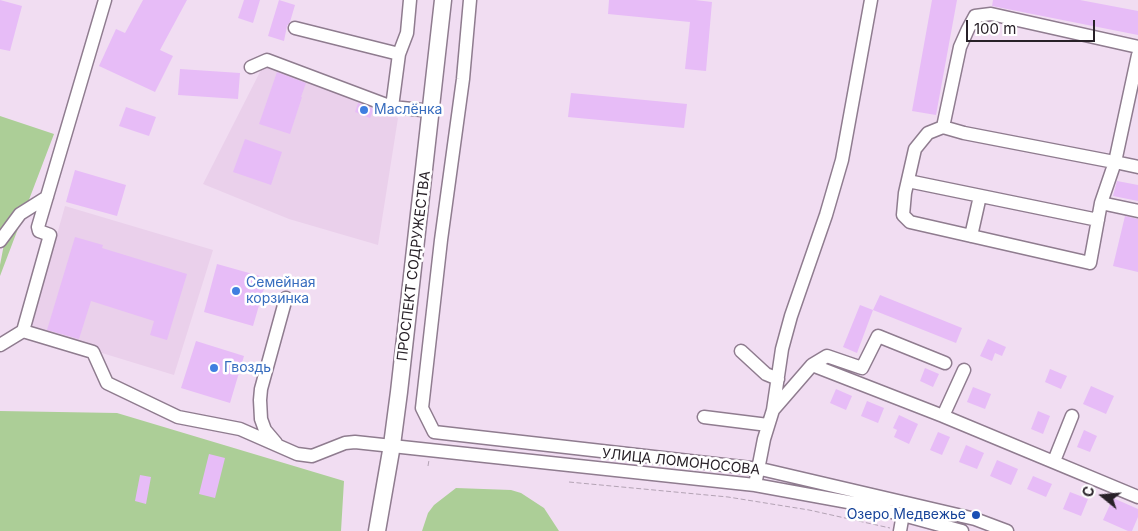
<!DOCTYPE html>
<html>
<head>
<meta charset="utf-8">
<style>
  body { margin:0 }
  #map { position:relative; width:1138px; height:531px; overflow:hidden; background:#f1ddf2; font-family:Inter,sans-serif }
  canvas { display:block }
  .north { position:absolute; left:1078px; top:471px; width:50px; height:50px; -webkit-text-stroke:4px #fff; paint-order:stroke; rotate:287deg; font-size:14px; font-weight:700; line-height:20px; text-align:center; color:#282128 }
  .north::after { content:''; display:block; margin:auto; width:18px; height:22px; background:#282128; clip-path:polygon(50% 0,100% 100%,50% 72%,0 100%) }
  .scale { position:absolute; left:966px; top:20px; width:129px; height:22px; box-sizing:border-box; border:2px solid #282128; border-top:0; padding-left:6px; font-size:15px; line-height:18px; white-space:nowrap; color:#282128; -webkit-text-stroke:4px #fff; paint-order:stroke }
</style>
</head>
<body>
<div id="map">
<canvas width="1138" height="531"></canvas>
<div class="north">С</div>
<div class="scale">100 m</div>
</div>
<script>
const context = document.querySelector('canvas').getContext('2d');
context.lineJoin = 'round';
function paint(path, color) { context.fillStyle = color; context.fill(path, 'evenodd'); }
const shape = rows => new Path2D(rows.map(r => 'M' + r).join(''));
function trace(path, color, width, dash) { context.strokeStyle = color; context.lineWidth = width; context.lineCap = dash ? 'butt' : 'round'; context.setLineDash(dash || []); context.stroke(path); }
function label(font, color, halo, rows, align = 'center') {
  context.font = font + ' Inter,sans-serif'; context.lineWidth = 5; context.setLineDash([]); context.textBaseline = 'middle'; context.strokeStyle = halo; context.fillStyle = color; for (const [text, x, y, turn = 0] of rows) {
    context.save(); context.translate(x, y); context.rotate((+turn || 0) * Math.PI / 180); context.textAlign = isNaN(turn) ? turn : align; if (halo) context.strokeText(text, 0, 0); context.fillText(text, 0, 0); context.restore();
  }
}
const built = shape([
  [264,64,398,118,378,245,289,219,203,184],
  [65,206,213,250,174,375,30,331]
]);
const green = shape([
  [0,116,54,134,0,276,0,265,5,239,0,246],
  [0,411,117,413,344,481,341,531,0,531],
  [456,488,511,490,521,493,544,508,559,531,422,531,428,513,434,505]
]);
const building = shape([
  [0,0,22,6,10,51,0,49],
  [143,0,187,0,160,50,173,56,155,92,99,66,116,29,125,33],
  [244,0,260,0,253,23,238,18],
  [279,0,295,5,290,22,287,26,284,41,268,36],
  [609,0,695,0,712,2,706,71,685,69,690,22,608,14],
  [932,0,957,0,936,115,912,111],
  [993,0,1080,0,1138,11,1138,35,992,6],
  [180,69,240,73,238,99,178,95],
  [277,72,306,83,301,97,302,97,290,134,259,124],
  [571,93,687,104,684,128,568,117],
  [358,103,374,109,370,118,355,112],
  [126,107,156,117,149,136,119,126],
  [245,139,282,152,271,185,233,172],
  [75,170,126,185,117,216,66,202],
  [1117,181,1138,185,1138,201,1113,196],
  [1125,216,1138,219,1138,272,1113,266],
  [75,237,103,245,102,248,187,274,167,340,150,335,154,321,91,301,79,339,47,330],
  [217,264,267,278,253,326,204,312],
  [880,295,962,328,956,343,873,310],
  [860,305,873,310,857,353,843,347],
  [988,339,1006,347,1002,356,995,353,992,361,980,356],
  [196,341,244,356,230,403,181,388],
  [925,368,939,374,933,387,920,381],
  [1050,369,1067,376,1061,389,1045,382],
  [1091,386,1114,396,1106,414,1083,404],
  [973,387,991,394,985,409,967,402],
  [836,389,852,396,846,410,830,403],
  [867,401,884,408,878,423,861,416],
  [1038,411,1050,416,1043,434,1031,429],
  [899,415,918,424,909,444,894,437,897,430,893,428],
  [1084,430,1097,436,1090,452,1077,447],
  [938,432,950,437,942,455,930,450],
  [966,445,984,453,977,469,959,462],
  [209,454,225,458,215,498,199,494],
  [997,460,1018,469,1011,485,990,476],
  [140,475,151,477,146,504,135,501],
  [1033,476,1052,484,1046,497,1027,489],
  [1070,492,1088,499,1081,516,1063,509],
  [1113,498,1138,509,1138,517,1132,531,1128,531,1103,520]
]);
const path = shape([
  [428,466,429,460],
  [569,482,728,497,809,510,890,528]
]);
const minor = shape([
  [470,0,463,79,441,240,422,408,434,432,751,468],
  [295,28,399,54],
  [1138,55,1115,162,1101,203,1090,263,910,222,903,215,905,193,915,149,928,133,943,127,964,133,1109,161,1115,162,1138,167],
  [251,67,267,60,392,107,432,111],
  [392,107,399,54,407,33,410,0],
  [943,127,960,47,968,29,975,16,991,14,1138,47],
  [908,181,1098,220],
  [1101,203,1138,211],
  [971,236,980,196],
  [0,241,20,214,47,197],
  [23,331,50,235,39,231,38,227,105,0],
  [0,345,23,331,93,352,107,383,178,417,240,429,297,454,312,456,345,443,355,442,755,485,870,506,962,531],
  [741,351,766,374,778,379],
  [812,365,827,356,862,368,878,336,945,363],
  [773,410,782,349,791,316,826,215,842,160,871,0],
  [943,416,1138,497],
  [704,417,768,425],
  [276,443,265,430,261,419,260,400,261,389,286,298],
  [1054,461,1072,416],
  [765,470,975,519,1007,531],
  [755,485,764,439,773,410,812,365,943,416,964,370],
  [900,531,903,514]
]);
const major = shape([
  [377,531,392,445,399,392,443,0]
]);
const markers = [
  [364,110,5,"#3f7fe0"],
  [236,291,5,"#3f7fe0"],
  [214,368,5,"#3f7fe0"],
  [976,515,5,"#1a4fb4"]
];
const shopNames = [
  ["Маслёнка",374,110],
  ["Семейная",246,283],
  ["корзинка",246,299],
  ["Гвоздь",224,368]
];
const streetNames = [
  ["ПРОСПЕКТ СОДРУЖЕСТВА",414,266,-83],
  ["УЛИЦА ЛОМОНОСОВА",681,462,6]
];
const transitNames = [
  ["Озеро Медвежье",966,515]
];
paint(built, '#ead0eb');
paint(green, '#acce97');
paint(building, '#e7bcf7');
trace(minor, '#8f7c8f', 15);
trace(major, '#8f7c8f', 19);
trace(path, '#b3a3b4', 1, [5, 2.5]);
trace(minor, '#fff', 12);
trace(major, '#fff', 16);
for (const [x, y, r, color] of markers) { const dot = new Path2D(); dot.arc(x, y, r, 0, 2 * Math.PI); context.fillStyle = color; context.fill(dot); trace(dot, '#fff', 2); }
label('14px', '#366cbe', '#fff', shopNames, 'left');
label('14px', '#282128', '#fff', streetNames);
label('14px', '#164399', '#fff', transitNames, 'right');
</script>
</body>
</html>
